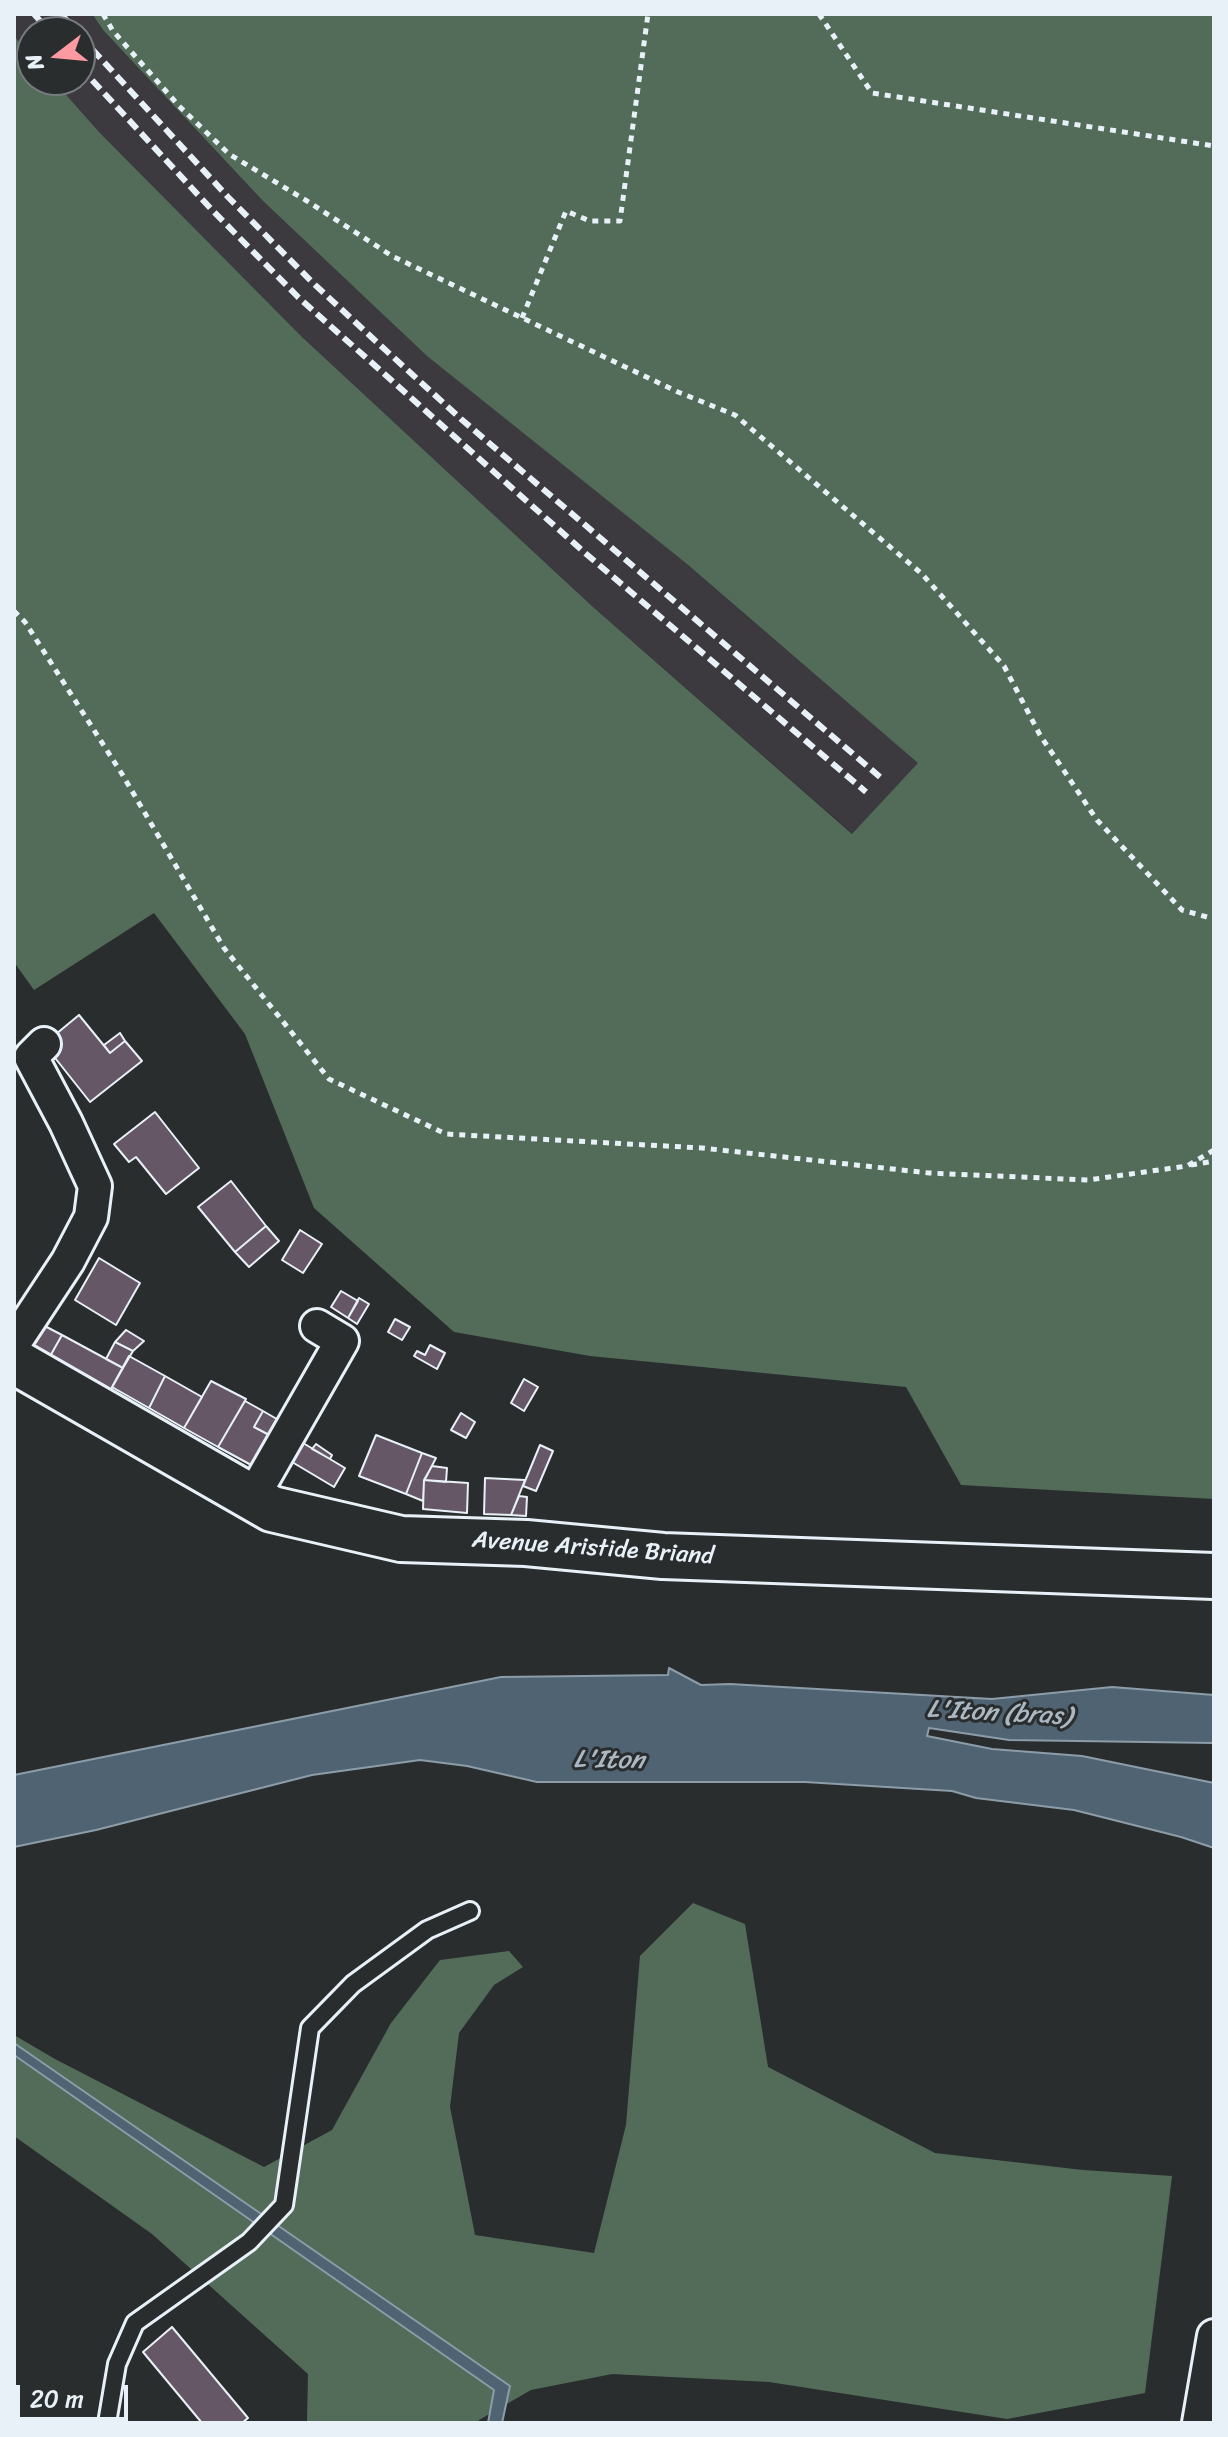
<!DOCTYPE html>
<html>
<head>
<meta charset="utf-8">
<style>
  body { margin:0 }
  #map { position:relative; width:1228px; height:2437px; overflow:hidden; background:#2a2d2e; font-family:Sriracha,sans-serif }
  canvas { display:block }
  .frame { position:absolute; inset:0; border:16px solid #e8f1f8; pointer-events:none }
  .north { position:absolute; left:16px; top:16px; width:80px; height:80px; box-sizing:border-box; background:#2a2d2e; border:2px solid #767b7f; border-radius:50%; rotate:254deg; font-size:22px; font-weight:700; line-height:32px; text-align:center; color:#e8f1f8 }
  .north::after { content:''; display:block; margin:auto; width:28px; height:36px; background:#ff9aa2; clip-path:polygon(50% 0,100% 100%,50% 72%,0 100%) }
  .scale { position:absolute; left:16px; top:2385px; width:112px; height:36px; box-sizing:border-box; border:4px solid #e8f1f8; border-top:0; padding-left:10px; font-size:24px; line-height:28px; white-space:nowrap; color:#e8f1f8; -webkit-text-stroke:6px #2a2d2e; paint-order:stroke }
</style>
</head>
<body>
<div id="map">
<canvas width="1228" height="2437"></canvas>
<div class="frame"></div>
<div class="north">N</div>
<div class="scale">20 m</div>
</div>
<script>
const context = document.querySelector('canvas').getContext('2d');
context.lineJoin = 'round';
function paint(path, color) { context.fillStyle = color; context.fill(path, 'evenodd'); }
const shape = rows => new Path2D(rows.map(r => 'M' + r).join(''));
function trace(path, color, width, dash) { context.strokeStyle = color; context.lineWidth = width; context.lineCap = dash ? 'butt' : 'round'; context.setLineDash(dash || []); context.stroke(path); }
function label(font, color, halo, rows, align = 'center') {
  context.font = font + ' Sriracha,sans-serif'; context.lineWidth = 6; context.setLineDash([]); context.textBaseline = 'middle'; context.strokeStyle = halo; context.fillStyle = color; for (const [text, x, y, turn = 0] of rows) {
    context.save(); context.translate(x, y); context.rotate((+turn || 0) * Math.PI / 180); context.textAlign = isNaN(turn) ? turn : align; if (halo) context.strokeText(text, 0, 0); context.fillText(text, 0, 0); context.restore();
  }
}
const built = shape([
  [14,14,92,14,104,31,263,201,427,356,687,564,919,763,853,834,593,607,302,337,99,132,53,80,80,80,80,32,32,32,32,56,14,36]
]);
const green = shape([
  [92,14,1214,14,1214,1499,961,1485,906,1387,590,1356,454,1332,314,1208,245,1034,154,913,34,990,14,962,14,36,32,56,32,80,53,80,99,132,302,337,593,607,852,834,918,763,687,564,427,356,263,201,104,31],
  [693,1903,745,1924,768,2067,935,2153,1083,2170,1172,2176,1145,2393,1007,2419,769,2382,612,2374,531,2390,479,2420,478,2423,307,2423,308,2374,152,2234,14,2136,14,2035,55,2059,264,2167,332,2130,391,2023,440,1960,509,1951,523,1967,494,1985,459,2033,450,2107,475,2235,594,2253,626,2125,640,1956]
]);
const water = shape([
  [669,1668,701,1685,730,1684,992,1699,1112,1687,1214,1695,1214,1743,1009,1740,929,1728,927,1736,992,1749,1082,1756,1214,1783,1214,1848,1181,1837,1074,1810,976,1798,952,1791,805,1782,537,1782,467,1766,420,1760,312,1775,96,1830,14,1847,14,1775,501,1677,668,1675,669,1668],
  [14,2043,510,2386,502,2423,488,2423,494,2390,14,2055,14,2043]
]);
const building = shape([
  [79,1015,110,1053,125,1041,142,1061,90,1102,44,1044,79,1015],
  [120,1033,125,1041,110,1053,104,1045,120,1033],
  [155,1112,199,1168,166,1194,136,1157,129,1162,114,1144,155,1112],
  [231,1181,266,1226,235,1252,198,1207,231,1181],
  [266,1226,279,1241,249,1267,235,1252,266,1226],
  [300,1230,322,1244,303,1273,282,1260,300,1230],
  [99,1258,140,1283,116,1325,75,1300,99,1258],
  [341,1291,358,1301,348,1318,331,1307,341,1291],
  [359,1298,369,1304,357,1324,348,1318,359,1298],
  [395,1319,410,1327,402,1340,388,1332,395,1319],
  [39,1323,62,1335,49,1358,27,1347,39,1323],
  [126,1330,144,1341,133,1351,115,1342,126,1330],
  [62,1335,123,1368,110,1391,49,1358,62,1335],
  [115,1342,133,1351,123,1368,106,1359,115,1342],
  [430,1345,445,1353,437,1369,414,1356,417,1351,425,1355,430,1345],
  [129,1356,165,1376,149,1408,112,1387,129,1356],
  [165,1376,202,1397,184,1428,149,1408,165,1376],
  [524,1379,538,1387,524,1411,511,1403,524,1379],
  [211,1381,246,1399,218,1447,184,1428,211,1381],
  [245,1401,263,1411,254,1427,273,1437,253,1466,218,1447,245,1401],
  [263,1411,282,1422,273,1437,254,1427,263,1411],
  [461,1413,475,1422,466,1438,451,1430,461,1413],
  [376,1435,422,1453,406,1494,359,1476,376,1435],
  [298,1440,345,1468,334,1487,287,1459,298,1440],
  [316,1444,332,1455,330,1459,312,1449,316,1444],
  [540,1445,553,1451,536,1491,523,1486,540,1445],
  [422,1453,436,1458,424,1481,423,1501,406,1494,422,1453],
  [432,1466,447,1468,446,1482,424,1480,432,1466],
  [485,1478,525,1480,511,1515,484,1514,485,1478],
  [424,1480,468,1483,467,1513,423,1509,424,1480],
  [519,1496,527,1497,526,1516,511,1515,519,1496],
  [172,2327,248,2418,242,2423,202,2423,143,2352,172,2327]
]);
const path = shape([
  [103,14,113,31,179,106,229,154,307,201,392,256,678,392,735,415,922,574,1004,666,1040,735,1097,820,1182,910,1214,919],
  [819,14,872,93,1214,146],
  [522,318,566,211,590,221,620,221,648,14],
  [14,611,25,622,122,774,224,948,329,1079,446,1134,702,1148,929,1173,1088,1180,1187,1166,1214,1150],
  [1191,1165,1214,1161]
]);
const service = shape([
  [107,2423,117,2364,135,2323,249,2242,284,2205,310,2028,353,1984,427,1930,470,1911]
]);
const minor = shape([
  [14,1343,68,1261,91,1217,95,1186,66,1123,31,1057,44,1044],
  [252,1498,342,1341,317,1326],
  [1199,2423,1214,2336]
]);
const secondary = shape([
  [14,1361,272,1509,401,1539,526,1543,663,1556,1214,1576]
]);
const rail = shape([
  [34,14,50,32],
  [61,14,77,32],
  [80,36,228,197,313,283,380,345,461,419,880,777],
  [80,67,212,210,298,297,585,553,866,792]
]);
const streetNames = [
  ["Avenue Aristide Briand",593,1549,4]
];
const waterNames = [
  ["L'Iton (bras)",999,1714,3],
  ["L'Iton",609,1761,1]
];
paint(built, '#3c3a3e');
paint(green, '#536c5a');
paint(water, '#4f6372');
trace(water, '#8c9ca8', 2);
paint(building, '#655765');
trace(building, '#e8f1f8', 2);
trace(service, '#e8f1f8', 22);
trace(minor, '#e8f1f8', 38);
trace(secondary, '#e8f1f8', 50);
trace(path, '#e8f1f8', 5, [6, 6]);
trace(service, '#2a2d2e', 16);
trace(minor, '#2a2d2e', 32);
trace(secondary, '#2a2d2e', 44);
trace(rail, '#e8f1f8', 6, [12, 6]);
label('24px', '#e8f1f8', '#2a2d2e', streetNames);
label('italic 26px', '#abb8c2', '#2a2d2e', waterNames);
</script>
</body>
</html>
